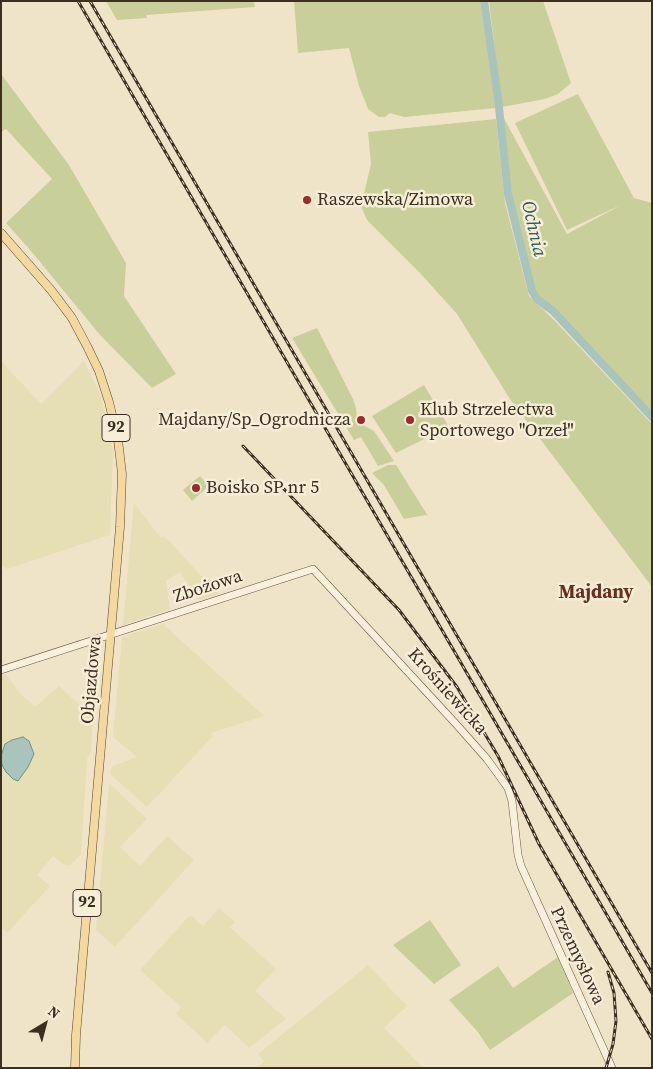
<!DOCTYPE html>
<html>
<head>
<meta charset="utf-8">
<style>
  body { margin:0 }
  #map { position:relative; width:653px; height:1069px; overflow:hidden; background:#f0e4c8; font-family:"Source Serif 4",serif }
  canvas { display:block }
  .frame { position:absolute; inset:0; border:2px solid #3d2e20; pointer-events:none }
  .north { position:absolute; left:20px; top:999px; width:50px; height:50px; -webkit-text-stroke:4px #f7eed8; paint-order:stroke; rotate:37deg; font-size:14px; font-weight:700; line-height:20px; text-align:center; color:#3d2e20 }
  .north::after { content:''; display:block; margin:auto; width:18px; height:22px; background:#3d2e20; clip-path:polygon(50% 0,100% 100%,50% 72%,0 100%) }
</style>
</head>
<body>
<div id="map">
<canvas width="653" height="1069"></canvas>
<div class="frame"></div>
<div class="north">N</div>
</div>
<script>
const context = document.querySelector('canvas').getContext('2d');
context.lineJoin = 'round';
function paint(path, color) { context.fillStyle = color; context.fill(path, 'evenodd'); }
const shape = rows => new Path2D(rows.map(r => 'M' + r).join(''));
function trace(path, color, width, dash) { context.strokeStyle = color; context.lineWidth = width; context.lineCap = dash ? 'butt' : 'round'; context.setLineDash(dash || []); context.stroke(path); }
function label(font, color, halo, rows, align = 'center') {
  context.font = font + ' "Source Serif 4",serif'; context.lineWidth = 5; context.setLineDash([]); context.textBaseline = 'middle'; context.strokeStyle = halo; context.fillStyle = color; for (const [text, x, y, turn = 0] of rows) {
    context.save(); context.translate(x, y); context.rotate((+turn || 0) * Math.PI / 180); context.textAlign = isNaN(turn) ? turn : align; if (halo) context.strokeText(text, 0, 0); context.fillText(text, 0, 0); context.restore();
  }
}
const farmland = shape([
  [1,361,41,404,84,361,101,396,113,451,110,535,7,569,1,565],
  [134,503,161,538,163,536,167,539,218,594,199,600,180,572,166,581,170,609,123,625],
  [163,624,264,716,211,733,213,736,147,807,110,774,112,766,137,757,113,737,122,637],
  [6,675,18,691,35,707,59,686,93,717,91,752,87,759,81,854,70,866,64,865,53,856,37,875,50,886,7,933,1,927,1,676],
  [109,783,147,819,120,847,140,866,167,836,194,860,115,947,96,930],
  [219,908,235,922,230,927,276,969,255,991,286,1019,249,1048,225,1025,207,1043,176,1014,181,1007,140,970,190,915,203,926],
  [368,965,407,1006,384,1028,423,1068,259,1068,264,1061,258,1054]
]);
const green = shape([
  [106,1,254,1,255,7,146,15,147,18,117,20],
  [294,1,480,1,496,108,404,117,390,113,385,117,379,117,368,109,359,86,349,48,298,53],
  [489,1,543,1,571,83,558,94,545,99,502,107],
  [1,74,69,165,126,263,124,296,176,374,152,388,100,335,31,251,6,223,52,179,6,129,1,132],
  [578,94,634,198,652,203,652,414,552,308,536,294,531,287,522,239,515,218,501,113,567,234,621,205,567,230,515,123],
  [496,119,505,203,529,296,555,321,652,424,652,587,510,399,457,314,419,272,367,220,361,206,371,164,368,132],
  [317,328,353,399,356,408,357,418,355,419,358,426,361,424,374,431,394,461,378,466,361,437,354,440,292,338],
  [424,385,449,427,396,453,372,416],
  [388,465,396,465,428,516,426,515,404,519,384,485,372,473],
  [200,476,209,486,192,501,183,490],
  [430,920,461,965,434,984,393,945],
  [558,957,573,993,490,1050,477,1031,449,1000,498,966,513,988]
]);
const water = shape([
  [23,737,29,741,34,754,28,767,18,781,13,779,6,772,2,765,1,756,5,744,12,740,23,737]
]);
const river = shape([
  [484,1,498,98,508,194,532,291,537,299,553,311,652,417]
]);
const secondary = shape([
  [1,670,313,569,456,724,487,759,508,788,512,801,518,855,521,866,612,1068]
]);
const primary = shape([
  [1,233,51,290,72,318,87,346,99,371,109,402,118,440,122,474,120,527,76,1035,75,1068]
]);
const rail = shape([
  [78,1,652,993],
  [90,1,652,973],
  [243,446,399,610,457,687,498,756,539,844,652,1039],
  [606,1068,613,1044,616,1021,614,993,608,972]
]);
const markers = [
  [307,200,5,"#9e2a2b"],
  [361,420,5,"#9e2a2b"],
  [410,420,5,"#9e2a2b"],
  [196,488,5,"#9e2a2b"]
];
const shields = [
  [116,428,28],
  [87,903,28]
];
const shieldNames = [
  ["92",116,428],
  ["92",87,903]
];
const poiNames = [
  ["Raszewska/Zimowa",317,200],
  ["Klub Strzelectwa",420,410],
  ["Sportowego \"Orzeł\"",420,431],
  ["Majdany/Sp_Ogrodnicza",351,420,"right"],
  ["Boisko SP nr 5",206,488]
];
const streetNames = [
  ["Zbożowa",208,587,-18],
  ["Objazdowa",92,680,-85],
  ["Krośniewicka",447,692,48],
  ["Przemysłowa",577,956,65]
];
const waterNames = [
  ["Ochnia",533,229,77]
];
const neighbourhoodNames = [
  ["Majdany",596,593]
];
paint(farmland, '#e6deb5');
paint(green, '#c9cf9b');
paint(water, '#a9c4bc');
trace(water, '#6f938a', 1);
trace(river, '#a9c4bc', 8);
trace(secondary, '#6f573f', 8);
trace(primary, '#5b4430', 9);
trace(secondary, '#faf1dc', 7);
trace(primary, '#f3d9a0', 8);
trace(rail, '#3d2e20', 3);
trace(rail, '#f7eed8', 1, [4]);
for (const [x, y, r, color] of markers) { const dot = new Path2D(); dot.arc(x, y, r, 0, 2 * Math.PI); context.fillStyle = color; context.fill(dot); trace(dot, '#f7eed8', 2); }
for (const [x, y, w] of shields) { const box = new Path2D(); box.roundRect(x - w / 2, y - 13.5, w, 27, 4); context.fillStyle = '#f7eed8'; context.fill(box); trace(box, '#3d2e20', 1); }
label('bold 16px', '#3d2e20', null, shieldNames);
label('18px', '#3d2e20', '#f7eed8', poiNames, 'left');
label('18px', '#3d2e20', '#f7eed8', streetNames);
label('italic 19px', '#2f5d5a', '#f7eed8', waterNames);
label('bold 19px', '#6b2e1e', '#f7eed8', neighbourhoodNames);
</script>
</body>
</html>
